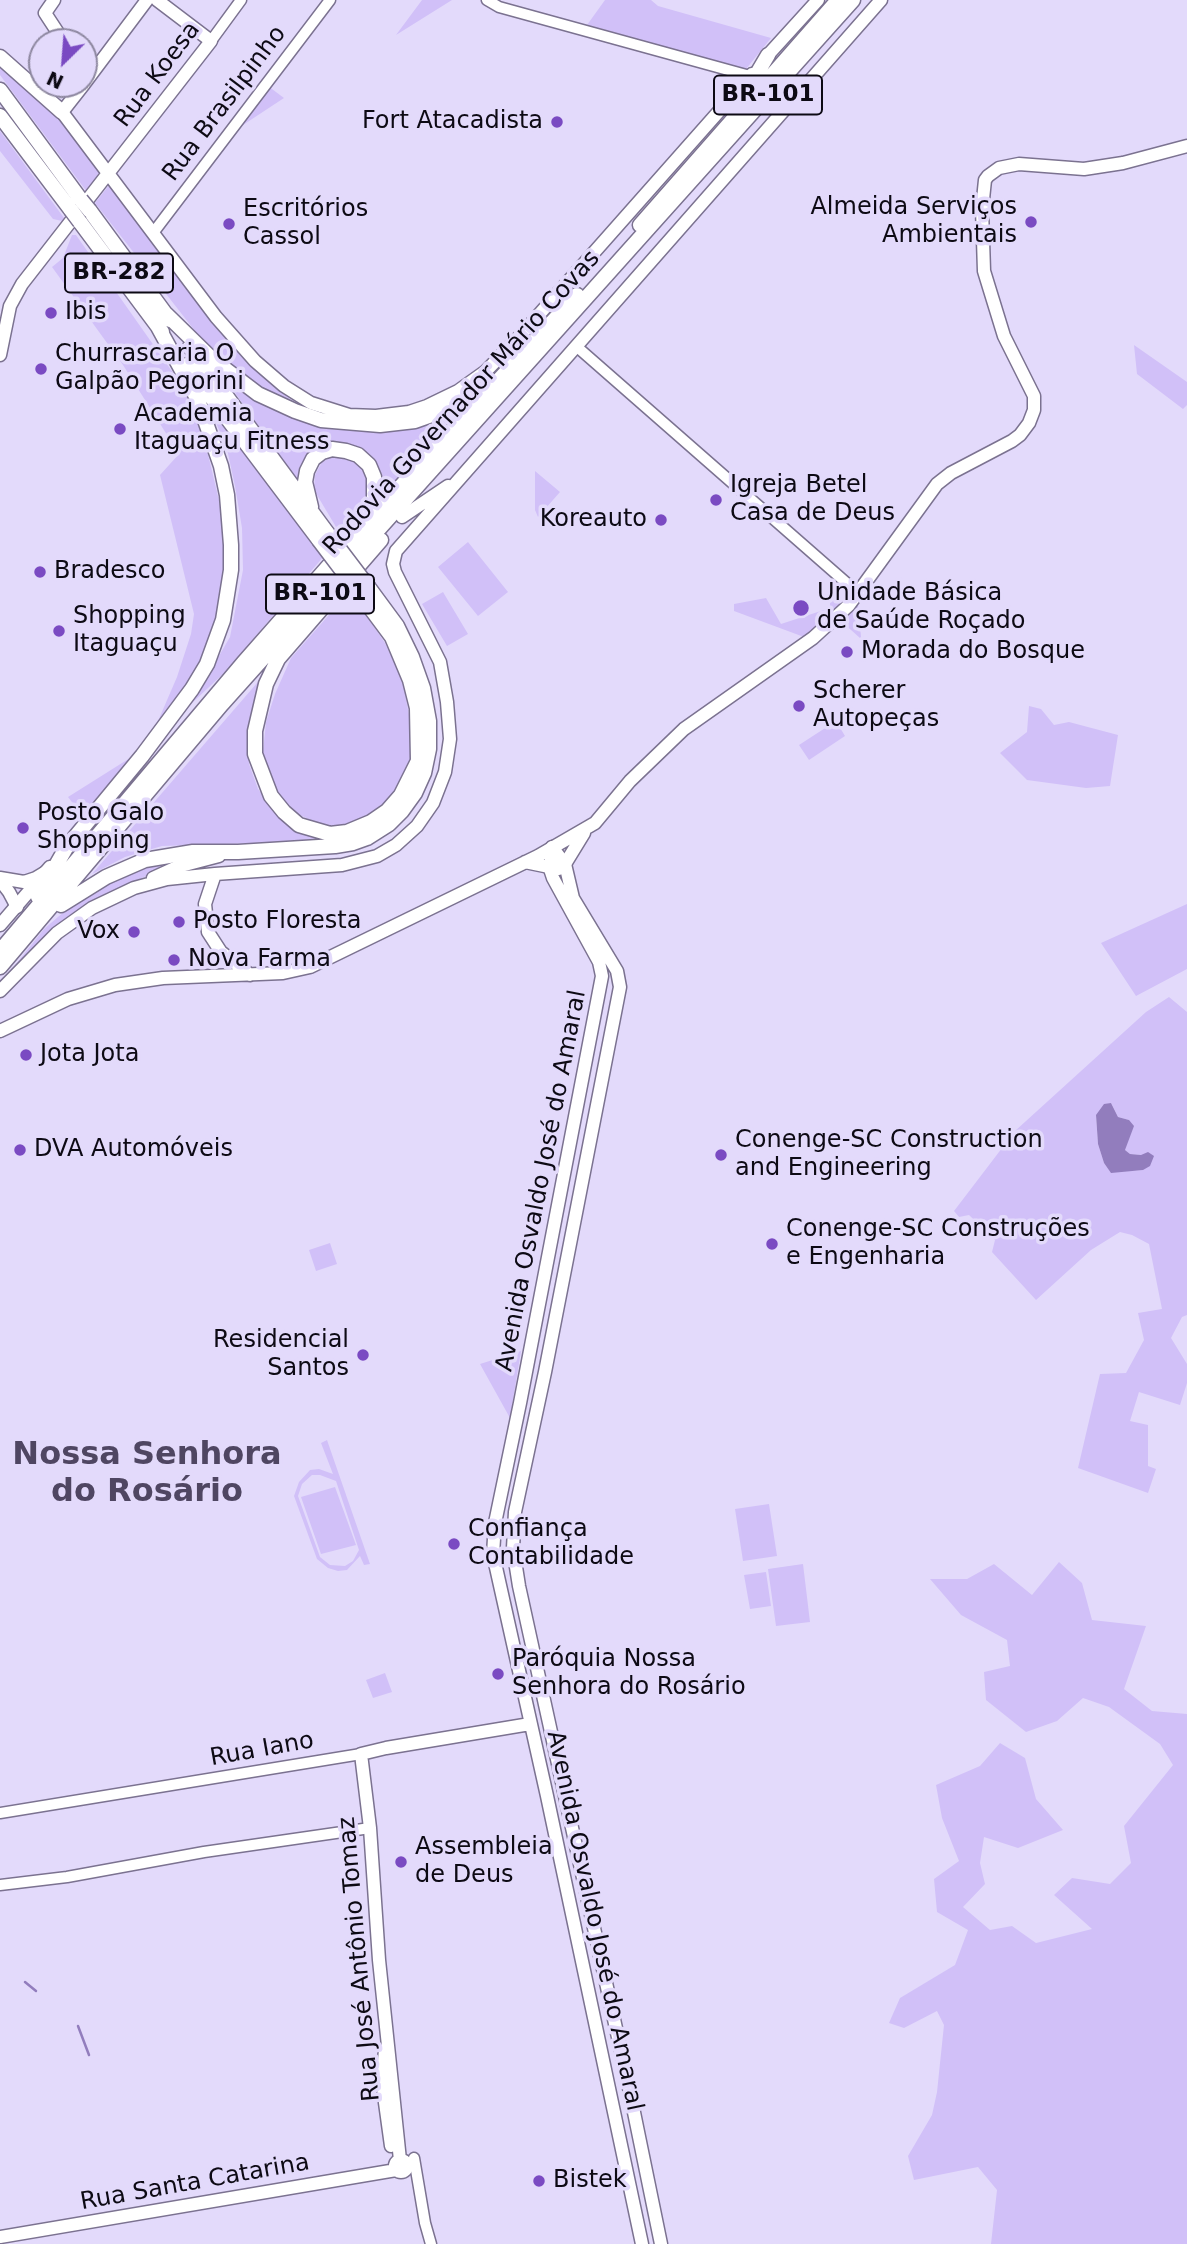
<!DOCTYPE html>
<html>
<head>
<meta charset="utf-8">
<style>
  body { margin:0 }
  #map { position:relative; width:1187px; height:2244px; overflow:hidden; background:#e3dafb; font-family:"DejaVu Sans",sans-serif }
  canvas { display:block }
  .north { position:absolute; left:28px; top:28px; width:70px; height:70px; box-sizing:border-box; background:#e3dafb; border:2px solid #8d879f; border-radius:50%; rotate:205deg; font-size:19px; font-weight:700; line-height:28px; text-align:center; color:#0d0a14 }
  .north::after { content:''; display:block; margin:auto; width:24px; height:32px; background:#7a4ac2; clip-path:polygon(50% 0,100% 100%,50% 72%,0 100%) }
</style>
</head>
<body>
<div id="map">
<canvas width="1187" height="2244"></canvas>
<div class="north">N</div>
</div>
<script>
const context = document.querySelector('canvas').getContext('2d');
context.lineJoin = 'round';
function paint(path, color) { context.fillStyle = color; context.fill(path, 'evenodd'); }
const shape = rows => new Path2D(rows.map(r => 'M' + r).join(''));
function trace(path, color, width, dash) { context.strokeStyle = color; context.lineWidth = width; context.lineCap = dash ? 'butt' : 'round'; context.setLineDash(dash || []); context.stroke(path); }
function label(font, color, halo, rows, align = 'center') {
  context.font = font + ' "DejaVu Sans",sans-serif'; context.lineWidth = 7; context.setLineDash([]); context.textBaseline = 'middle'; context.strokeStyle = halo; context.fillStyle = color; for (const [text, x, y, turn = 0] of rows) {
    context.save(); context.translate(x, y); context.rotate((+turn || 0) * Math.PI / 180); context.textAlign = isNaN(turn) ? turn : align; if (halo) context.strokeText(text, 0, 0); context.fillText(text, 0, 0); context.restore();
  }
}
const green = shape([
  [422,0,452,0,396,35],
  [605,0,651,0,658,6,771,38,746,69,587,25],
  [0,65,49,103,100,171,87,192,0,75],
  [268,86,284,98,243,125],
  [0,131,67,222,53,219,0,151],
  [110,184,231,346,273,386,305,410,272,398,213,354,95,203],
  [72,235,76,235,176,377,200,421,223,517,224,572,222,604,199,671,85,819,68,797,130,758,155,728,177,677,191,634,194,614,160,475,179,454,123,365,52,267,63,258],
  [1134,345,1187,382,1187,405,1183,409,1137,374],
  [221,373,288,415,467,406,386,492,382,474,372,460,320,451,305,492],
  [207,401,324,556,224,673,191,704,230,637,243,570,242,528,235,486,227,449],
  [335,456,349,457,360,463,370,474,370,490,339,532,314,490,315,475,322,462],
  [535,471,560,492,538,517,535,510],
  [468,542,508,592,478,616,438,567],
  [845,588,850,594,850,600,804,637,734,611,734,604,766,598,781,624,830,608,830,593],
  [350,591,385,643,396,666,404,688,410,720,412,753,409,771,386,807,366,820,340,826,321,825,300,815,282,799,269,779,263,752,266,722,275,694,291,658],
  [443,592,468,634,447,646,422,604],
  [858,604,861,637,860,638,841,621],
  [270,668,253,712,248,738,249,764,258,789,275,811,293,828,320,841,162,846,125,857,92,874],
  [1029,706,1041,709,1054,725,1069,722,1118,735,1110,786,1086,788,1027,780,1000,753,1027,732],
  [836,721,845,736,809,760,799,745],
  [202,857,165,867,108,894,52,933,8,974,44,929,80,898,108,882,145,867,168,861],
  [1187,904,1187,969,1136,996,1101,943],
  [1169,997,1187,1012,1187,1315,1182,1317,1171,1338,1187,1364,1187,1383,1180,1405,1139,1392,1130,1421,1148,1425,1148,1466,1156,1469,1148,1493,1078,1468,1100,1374,1126,1373,1144,1340,1138,1313,1162,1309,1149,1244,1132,1235,1120,1232,1091,1250,1036,1300,992,1252,995,1240,969,1215,959,1217,954,1211,1015,1131,1146,1012],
  [1111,1103,1118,1117,1129,1120,1125,1150,1130,1154,1141,1155,1143,1170,1111,1172,1104,1163,1098,1144,1096,1116],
  [330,1243,337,1264,316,1271,309,1250],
  [521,1351,510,1418,480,1364],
  [327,1440,370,1564,364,1565,360,1556,347,1570,338,1571,328,1568,317,1559,294,1496,299,1482,310,1470,319,1469,333,1474,321,1443],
  [312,1475,320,1475,336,1481,359,1550,353,1561,345,1566,330,1565,320,1557,298,1496,302,1484],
  [335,1487,356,1545,321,1554,301,1497],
  [769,1504,777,1556,743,1561,735,1509],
  [1059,1562,1082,1583,1092,1620,1146,1626,1124,1689,1152,1711,1187,1714,1187,2244,991,2244,997,2190,978,2167,914,2180,908,2156,932,2115,937,2092,944,2025,937,2011,904,2028,889,2023,900,1998,955,1965,968,1930,937,1912,934,1879,959,1861,942,1818,936,1785,980,1766,1000,1743,1025,1758,1036,1799,1063,1830,1018,1848,984,1837,980,1863,985,1884,963,1907,990,1930,1012,1926,1036,1943,1092,1929,1054,1895,1072,1878,1110,1884,1131,1863,1124,1826,1173,1765,1160,1744,1109,1707,1083,1698,1057,1721,1026,1732,986,1700,984,1672,1010,1666,1007,1640,961,1615,930,1579,967,1579,994,1564,1032,1595],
  [803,1564,810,1622,776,1626,768,1569],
  [766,1572,771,1606,750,1609,744,1575],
  [385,1673,392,1692,373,1698,366,1680]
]);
const water = shape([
  [1111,1103,1118,1117,1129,1120,1134,1126,1125,1150,1130,1154,1141,1155,1148,1152,1154,1156,1150,1166,1143,1170,1111,1173,1104,1163,1098,1144,1096,1115,1104,1104]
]);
const stream = shape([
  [25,1982,36,1991],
  [78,2026,89,2055]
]);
const tertiary = shape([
  [487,0,499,7,750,76],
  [211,41,241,0],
  [153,233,330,0],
  [576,346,858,593],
  [0,1813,361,1754],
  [0,1885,67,1877,204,1852,370,1828],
  [414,2158,425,2223,431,2244]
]);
const secondary = shape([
  [54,0,45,13,64,42],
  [62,112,216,317,255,361,284,386,311,403,349,415,376,416,409,412,427,406,458,391,486,371,520,336,752,74],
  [0,355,10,306,22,284,211,41,157,0],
  [552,847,565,864,573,898,617,971,620,987,545,1372,515,1512,513,1548,519,1586,628,2083,661,2244],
  [551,858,550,869,553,878,599,962,602,976,520,1403,495,1523,493,1554,547,1796,642,2244],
  [0,878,24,882,36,878,46,872],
  [0,880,9,892,17,907],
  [385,2050,382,2081,391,2146],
  '395 2166a6 6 0 1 1 12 0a6 6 0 1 1-12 0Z',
  [400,2160,379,1960,370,1828,361,1754,386,1748,530,1724],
  [0,2237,396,2170]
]);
const primary = shape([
  [768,55,818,0],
  [84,84,147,0],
  [62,112,84,84],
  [402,517,448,486],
  [525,862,559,869,565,864,584,833],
  [215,874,205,904,208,932,221,952,250,975],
  [153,878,177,867,219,856],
  [0,925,50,867],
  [0,991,57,933,92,908,134,888,167,879,215,874,342,865,377,856,396,845,417,826,433,803,445,772,450,739,447,702,440,662,395,572,393,564,396,551,881,0],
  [0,1031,68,999,115,985,163,978,283,973,310,967,538,856,595,823,630,781,684,729,813,638,849,605,937,484,951,473,1012,441,1020,435,1029,423,1034,410,1034,396,1004,336,984,271,982,209,985,180,988,176,999,168,1019,164,1084,169,1123,163,1187,146]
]);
const motorway = shape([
  [0,57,62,112],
  [0,90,81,200],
  [742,99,768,55],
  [0,116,71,210],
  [90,211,170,320],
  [80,222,162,332],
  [640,225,838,0],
  [166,314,212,359,258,394,295,411,321,420,380,425,415,421,446,410,485,388],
  [190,347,328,534],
  [187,365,319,540],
  [311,507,305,482,307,471,313,459,322,452,332,449,346,451,358,455,369,465,374,477,374,502,367,517],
  [360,594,392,637,410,680,417,708,418,761,401,795,387,811,371,822,347,832,330,834,299,825,284,812,271,796,255,754,255,731,266,684,278,659,381,540],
  [38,897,66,848,142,756,192,689,207,664,223,620,231,570,231,545,227,495,221,466,198,400,157,325],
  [61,905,106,877,145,860,193,852,238,852,335,846,353,843,367,838,389,824,402,811,415,793,424,773,429,749,429,721,423,688,412,657,397,626,369,588],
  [0,951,244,662,355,536,577,295],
  [0,967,222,704,853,0]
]);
const motorwayBridge = shape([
  [81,200,90,211],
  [71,210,80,222],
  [328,534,369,588],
  [319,540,360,594]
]);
const markers = [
  [557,122,7,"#7a4ac2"],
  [1031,222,7,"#7a4ac2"],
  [229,224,7,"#7a4ac2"],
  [51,313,7,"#7a4ac2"],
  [41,369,7,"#7a4ac2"],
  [120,429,7,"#7a4ac2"],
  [716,500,7,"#7a4ac2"],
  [661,520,7,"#7a4ac2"],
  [40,572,7,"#7a4ac2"],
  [801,608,9,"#7a4ac2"],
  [59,631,7,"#7a4ac2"],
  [847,652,7,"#7a4ac2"],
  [799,706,7,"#7a4ac2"],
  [23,828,7,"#7a4ac2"],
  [179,922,7,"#7a4ac2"],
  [134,932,7,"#7a4ac2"],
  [174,960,7,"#7a4ac2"],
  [26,1055,7,"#7a4ac2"],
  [20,1150,7,"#7a4ac2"],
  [721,1155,7,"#7a4ac2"],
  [772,1244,7,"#7a4ac2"],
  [363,1355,7,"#7a4ac2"],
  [454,1544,7,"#7a4ac2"],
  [498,1674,7,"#7a4ac2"],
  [401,1862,7,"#7a4ac2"],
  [539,2181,7,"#7a4ac2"]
];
const shields = [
  [768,95,108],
  [119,273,108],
  [320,594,108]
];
const shieldNames = [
  ["BR-101",768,95],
  ["BR-282",119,273],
  ["BR-101",320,594]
];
const streetNames = [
  ["Rua Koesa",158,75,-53],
  ["Rua Brasilpinho",225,104,-53],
  ["Rodovia Governador Mário Covas",462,403,-48],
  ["Avenida Osvaldo José do Amaral",542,1181,-79],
  ["Rua Iano",262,1750,-10],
  ["Avenida Osvaldo José do Amaral",594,1921,78],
  ["Rua José Antônio Tomaz",360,1959,-95],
  ["Rua Santa Catarina",195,2183,-10]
];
const poiNames = [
  ["Fort Atacadista",543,122,"right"],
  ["Almeida Serviços",1017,208,"right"],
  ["Ambientais",1017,236,"right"],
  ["Escritórios",243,210],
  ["Cassol",243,238],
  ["Ibis",65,313],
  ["Churrascaria O",55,355],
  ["Galpão Pegorini",55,383],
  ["Academia",134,415],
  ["Itaguaçu Fitness",134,443],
  ["Igreja Betel",730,486],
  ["Casa de Deus",730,514],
  ["Koreauto",647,520,"right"],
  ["Bradesco",54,572],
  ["Unidade Básica",817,594],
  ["de Saúde Roçado",817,622],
  ["Shopping",73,617],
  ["Itaguaçu",73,645],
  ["Morada do Bosque",861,652],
  ["Scherer",813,692],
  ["Autopeças",813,720],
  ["Posto Galo",37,814],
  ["Shopping",37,842],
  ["Posto Floresta",193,922],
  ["Vox",120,932,"right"],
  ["Nova Farma",188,960],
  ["Jota Jota",40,1055],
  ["Conenge-SC Construction",735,1141],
  ["and Engineering",735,1169],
  ["DVA Automóveis",34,1150],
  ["Conenge-SC Construções",786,1230],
  ["e Engenharia",786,1258],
  ["Residencial",349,1341,"right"],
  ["Santos",349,1369,"right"],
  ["Confiança",468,1530],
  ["Contabilidade",468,1558],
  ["Paróquia Nossa",512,1660],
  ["Senhora do Rosário",512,1688],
  ["Assembleia",415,1848],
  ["de Deus",415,1876],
  ["Bistek",553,2181]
];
const districtNames = [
  ["Nossa Senhora",147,1456],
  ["do Rosário",147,1493]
];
paint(green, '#d1c0f8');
paint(water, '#927dbd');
trace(stream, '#927dbd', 2.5);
trace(tertiary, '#7b7290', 13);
trace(secondary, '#7b7290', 15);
trace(primary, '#7b7290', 15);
trace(motorway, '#7b7290', 17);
trace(tertiary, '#fff', 10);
trace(secondary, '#fff', 12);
trace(primary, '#fff', 12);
trace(motorway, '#fff', 14);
trace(motorwayBridge, '#7b7290', 17, []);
trace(motorwayBridge, '#fff', 14);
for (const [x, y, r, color] of markers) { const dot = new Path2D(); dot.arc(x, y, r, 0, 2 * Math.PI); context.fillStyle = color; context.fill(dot); trace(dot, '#e3dafb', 2.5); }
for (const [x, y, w] of shields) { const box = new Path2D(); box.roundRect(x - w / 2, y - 19.5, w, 39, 5); context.fillStyle = '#e3dafb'; context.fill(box); trace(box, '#0d0a14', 2); }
label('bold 23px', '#0d0a14', null, shieldNames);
label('24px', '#0d0a14', '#e3dafb', streetNames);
label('24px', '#0d0a14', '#e3dafb', poiNames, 'left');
label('bold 32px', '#4f4662', '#e3dafb', districtNames);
</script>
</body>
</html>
